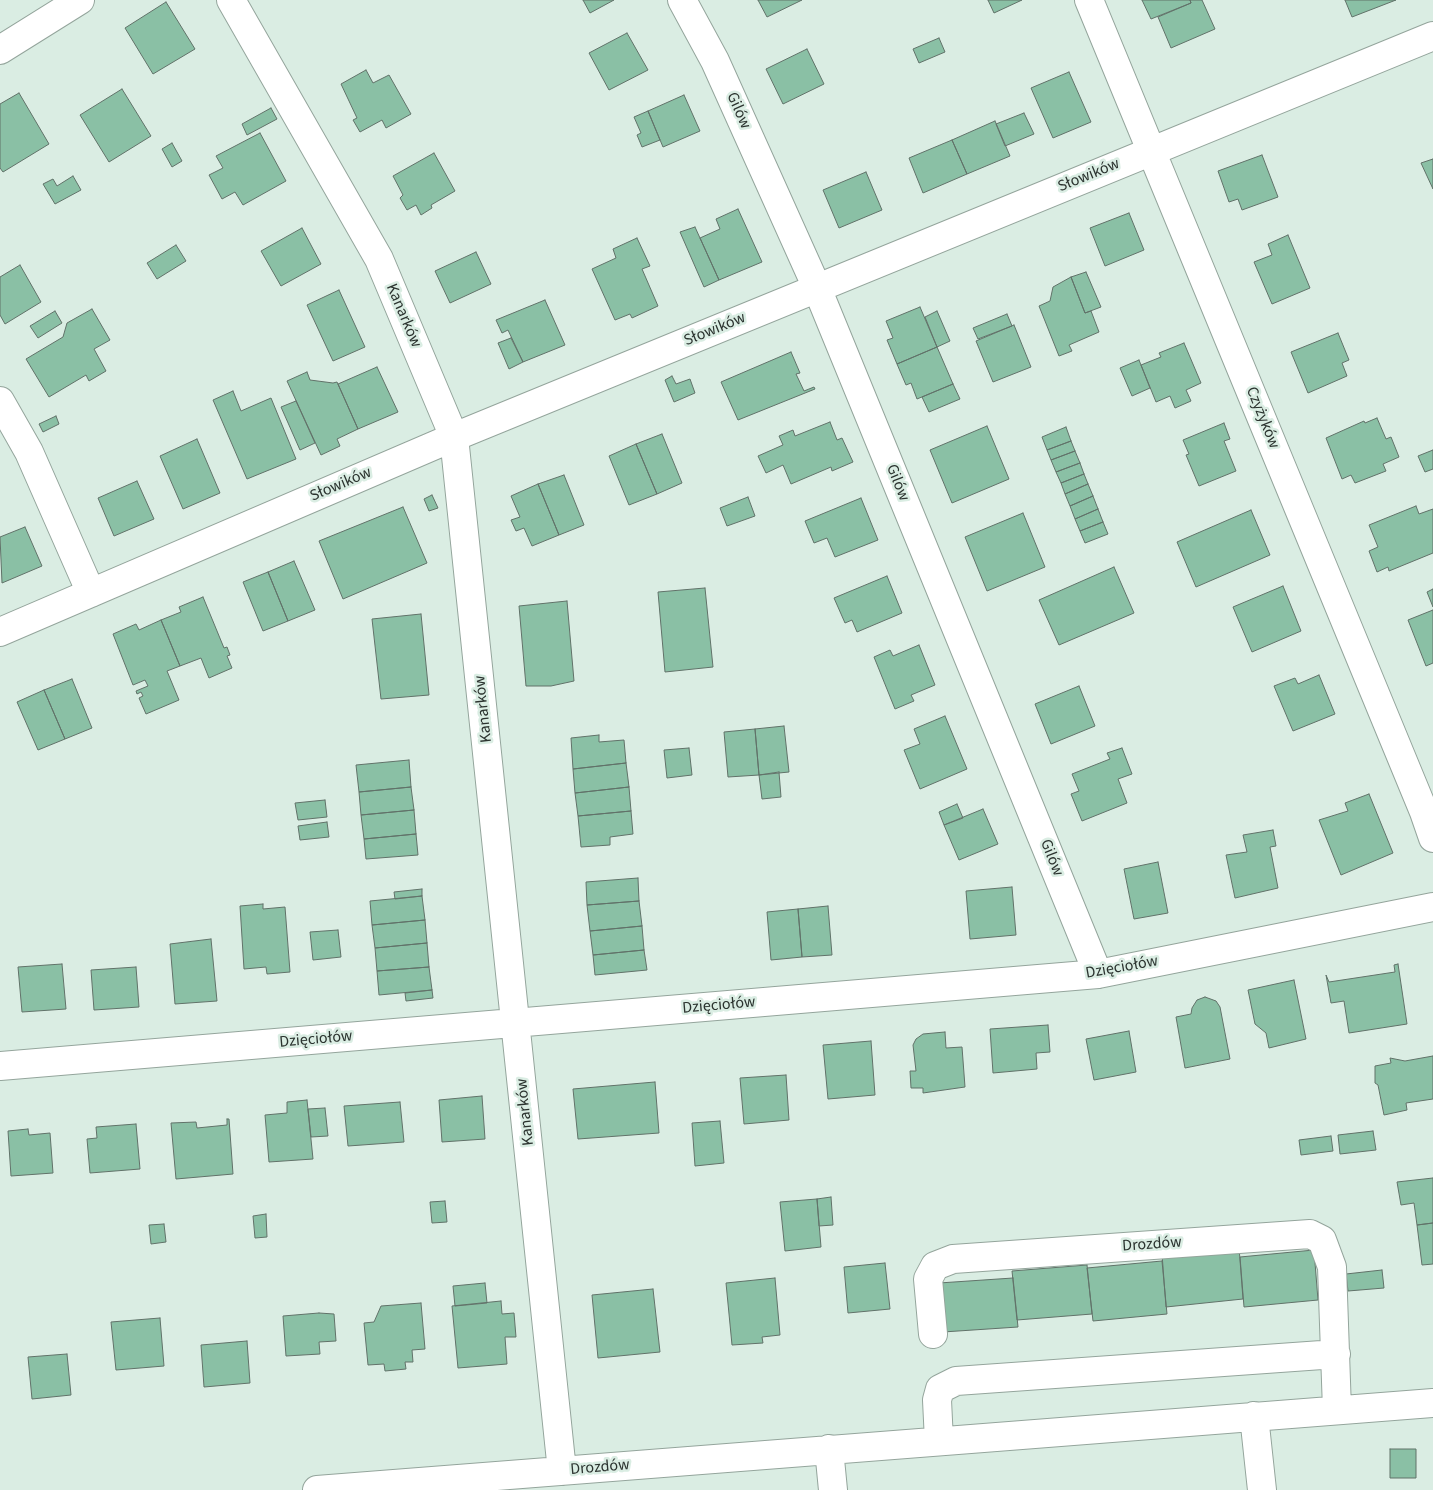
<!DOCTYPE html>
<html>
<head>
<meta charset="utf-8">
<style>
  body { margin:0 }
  canvas { display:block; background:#daede3 }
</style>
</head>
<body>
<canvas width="1433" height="1490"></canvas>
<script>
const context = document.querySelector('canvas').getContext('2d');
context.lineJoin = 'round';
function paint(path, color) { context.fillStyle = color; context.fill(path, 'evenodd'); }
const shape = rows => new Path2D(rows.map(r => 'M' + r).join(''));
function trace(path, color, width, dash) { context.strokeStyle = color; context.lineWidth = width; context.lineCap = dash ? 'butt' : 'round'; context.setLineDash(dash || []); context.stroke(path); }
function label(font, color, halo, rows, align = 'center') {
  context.font = font + ' "Source Sans 3",sans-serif'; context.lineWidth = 5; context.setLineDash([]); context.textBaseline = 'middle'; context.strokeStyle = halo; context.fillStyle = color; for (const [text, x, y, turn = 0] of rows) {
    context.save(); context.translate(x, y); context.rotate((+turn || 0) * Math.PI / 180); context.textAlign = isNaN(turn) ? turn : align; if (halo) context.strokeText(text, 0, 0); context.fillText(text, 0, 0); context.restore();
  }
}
const building = shape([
  [583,0,614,0,590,13,583,0],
  [758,0,802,0,767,17,758,0],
  [988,0,1022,0,994,13,988,0],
  [1142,0,1190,0,1191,3,1151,19,1142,0],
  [1190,0,1202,0,1215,29,1171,48,1158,17,1191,3,1190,0],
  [1345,0,1396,0,1352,17,1345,0],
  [166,2,195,49,153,74,125,28,166,2],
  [627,33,648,70,609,90,589,53,627,33],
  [939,38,945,52,919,63,913,49,939,38],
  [807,49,824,84,783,104,766,69,807,49],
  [366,70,373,83,389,75,411,114,386,128,382,120,360,132,353,120,357,118,341,84,366,70],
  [1069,72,1091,122,1053,138,1031,88,1069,72],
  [122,89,151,136,109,162,80,115,122,89],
  [19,93,49,144,3,172,0,168,0,104,19,93],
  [684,95,700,131,663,147,648,111,684,95],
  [271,108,277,119,247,135,242,124,271,108],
  [648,111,660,140,642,147,637,135,641,133,634,117,648,111],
  [1024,113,1034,134,1005,146,996,124,1024,113],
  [995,121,1010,156,967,174,952,140,995,121],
  [260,133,286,181,243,205,235,192,222,199,209,175,223,168,216,156,260,133],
  [952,140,967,174,923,193,909,158,952,140],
  [172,143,182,161,172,167,162,149,172,143],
  [434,153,455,191,431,205,432,208,421,215,416,205,407,210,400,198,403,195,393,176,434,153],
  [1262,155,1278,197,1242,210,1238,199,1229,202,1218,171,1262,155],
  [1433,159,1433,189,1421,163,1433,159],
  [866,172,882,210,839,228,823,190,866,172],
  [73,176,81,190,55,204,43,184,53,179,57,186,73,176],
  [738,209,762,262,719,280,700,238,720,229,716,219,738,209],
  [1129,213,1144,250,1105,266,1090,228,1129,213],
  [695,227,719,280,704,287,680,232,695,227],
  [302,228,321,264,281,286,261,251,302,228],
  [1288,235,1310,288,1272,304,1254,262,1272,255,1268,244,1288,235],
  [637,238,650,266,642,269,658,306,632,318,630,314,615,320,592,269,616,258,613,249,637,238],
  [176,245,186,261,157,279,147,263,176,245],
  [476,252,491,284,450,303,435,271,476,252],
  [20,265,41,302,5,324,0,315,0,277,20,265],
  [1086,272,1101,307,1085,313,1071,277,1086,272],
  [1071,277,1085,313,1091,311,1099,332,1069,345,1072,351,1059,356,1039,306,1050,301,1053,287,1071,277],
  [339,290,365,347,333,361,307,305,339,290],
  [545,300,565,345,523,362,508,330,502,333,496,320,545,300],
  [920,307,937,347,897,364,887,340,893,338,886,321,920,307],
  [92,309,110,340,94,349,106,371,89,381,86,375,49,397,26,359,63,337,67,323,92,309],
  [55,311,62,323,38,338,30,326,55,311],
  [937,311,950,341,937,347,925,317,937,311],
  [1007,314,1012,326,978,339,973,328,1007,314],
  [1014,325,1031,367,993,382,976,341,1014,325],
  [1338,333,1349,360,1342,363,1347,376,1308,393,1291,352,1338,333],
  [511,338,523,362,509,369,498,343,511,338],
  [1184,343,1201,383,1186,390,1191,401,1175,408,1170,396,1156,402,1141,365,1161,357,1159,353,1184,343],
  [937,347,953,384,917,399,911,383,906,385,897,364,937,347],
  [791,352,800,373,796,374,804,391,814,387,815,389,738,420,721,382,791,352],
  [1139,360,1150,388,1132,396,1120,368,1139,360],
  [377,367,398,412,358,429,338,384,377,367],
  [307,372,310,380,333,383,337,382,358,429,337,439,340,446,321,455,287,381,307,372],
  [672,376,676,384,690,379,695,393,674,402,665,380,672,376],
  [953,384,960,399,929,412,922,397,953,384],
  [233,391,241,411,271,398,296,459,247,479,213,400,233,391],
  [296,401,315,443,300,450,281,407,296,401],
  [56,416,59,424,43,432,39,424,56,416],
  [1377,418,1386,439,1391,437,1399,457,1383,464,1386,471,1355,483,1351,475,1342,479,1326,438,1364,421,1365,423,1377,418],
  [830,422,837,440,842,438,853,462,832,471,831,467,791,484,783,465,766,473,758,456,783,445,779,436,793,430,795,436,830,422],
  [1224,423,1230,439,1224,441,1236,471,1199,486,1186,455,1189,454,1183,440,1224,423],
  [987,426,1009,479,952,503,930,450,987,426],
  [1066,427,1071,441,1047,450,1042,437,1066,427],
  [662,434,682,483,657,494,636,444,662,434],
  [197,439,220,493,183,509,160,456,197,439],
  [1071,441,1075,451,1051,460,1047,450,1071,441],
  [636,444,657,494,629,505,609,456,636,444],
  [1433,450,1433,469,1425,472,1418,456,1433,450],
  [1075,451,1080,463,1056,472,1051,460,1075,451],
  [1080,463,1084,474,1061,483,1056,472,1080,463],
  [1084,474,1088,484,1065,494,1061,483,1084,474],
  [564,475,584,525,559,535,538,484,564,475],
  [137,481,154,519,114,536,98,498,137,481],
  [538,484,559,535,532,546,524,528,516,531,511,520,520,517,511,496,538,484],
  [1088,484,1093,496,1070,506,1065,494,1088,484],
  [432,495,438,508,429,511,424,499,432,495],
  [1093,496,1098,509,1075,519,1070,506,1093,496],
  [748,497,755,516,727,526,720,508,748,497],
  [861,498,878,540,835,557,827,538,814,543,805,521,861,498],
  [1416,506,1419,514,1433,509,1433,553,1389,571,1388,567,1377,572,1369,551,1378,547,1369,525,1416,506],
  [403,507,427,563,343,599,319,541,403,507],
  [1098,509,1103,522,1080,531,1075,519,1098,509],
  [1251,510,1270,555,1196,587,1177,542,1251,510],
  [1023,513,1045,567,987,591,965,537,1023,513],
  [1103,522,1108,534,1085,543,1080,531,1103,522],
  [25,527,42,566,2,583,0,537,25,527],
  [294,561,315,610,288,621,268,572,294,561],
  [1114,567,1134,613,1059,645,1039,600,1114,567],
  [268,572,288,621,263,631,243,582,268,572],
  [887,576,902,613,857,632,852,620,845,623,834,598,887,576],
  [1283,586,1301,631,1252,652,1233,607,1283,586],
  [705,588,713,667,665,672,658,592,705,588],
  [1433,589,1433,607,1427,592,1433,589],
  [203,597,224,648,227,647,230,655,227,656,232,668,209,678,201,658,180,666,161,620,181,612,179,607,203,597],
  [567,601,574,681,551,686,526,686,519,606,567,601],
  [1433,610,1433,663,1426,666,1408,620,1433,610],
  [421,614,429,695,381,699,372,619,421,614],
  [161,620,180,666,167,671,179,700,146,714,139,698,143,696,141,692,137,694,136,691,148,686,145,680,133,685,113,634,136,624,139,630,161,620],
  [919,645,935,685,911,695,914,701,895,709,874,657,890,650,893,656,919,645],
  [1319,675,1335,714,1293,731,1274,686,1295,678,1298,684,1319,675],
  [72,679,92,728,65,739,44,690,72,679],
  [1079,686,1095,726,1051,744,1035,704,1079,686],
  [44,690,65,739,38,750,17,702,44,690],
  [945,716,967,769,920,789,904,750,920,744,914,729,945,716],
  [784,726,789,772,759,775,755,729,784,726],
  [755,729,759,775,728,777,724,732,755,729],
  [599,735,599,742,624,740,626,763,573,769,571,738,599,735],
  [689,748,692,775,667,778,664,750,689,748],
  [1122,748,1132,774,1118,779,1127,803,1082,821,1071,794,1079,791,1072,774,1110,759,1107,753,1122,748],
  [409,760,411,787,359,792,356,765,409,760],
  [626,763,629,787,575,793,573,769,626,763],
  [779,772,781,797,762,799,759,775,779,772],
  [411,787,414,810,361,815,359,792,411,787],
  [629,787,631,811,578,816,575,793,629,787],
  [1369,794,1393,853,1341,875,1319,820,1348,811,1345,803,1369,794],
  [325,800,327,817,298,820,295,803,325,800],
  [957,804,963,818,944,825,939,812,957,804],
  [983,809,998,844,959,860,944,825,983,809],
  [414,810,416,834,364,839,361,815,414,810],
  [631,811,633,834,610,837,610,845,581,847,578,816,631,811],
  [327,822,329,837,300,840,298,826,327,822],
  [1273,830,1276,846,1270,847,1278,888,1235,898,1226,855,1247,852,1243,835,1273,830],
  [416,834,418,855,366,859,364,839,416,834],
  [1158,862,1168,913,1134,919,1124,869,1158,862],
  [638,878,639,901,587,905,586,882,638,878],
  [1012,887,1016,935,970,939,966,891,1012,887],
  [422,889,422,896,395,899,394,892,422,889],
  [422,896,425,920,372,925,370,901,422,896],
  [639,901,642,926,590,931,587,905,639,901],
  [263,904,263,909,285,907,290,972,267,974,266,967,244,969,240,906,263,904],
  [828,906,832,955,802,957,798,909,828,906],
  [798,909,802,957,771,960,767,912,798,909],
  [425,920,427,943,375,948,372,925,425,920],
  [642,926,644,950,593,955,590,931,642,926],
  [338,930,341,957,313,960,310,932,338,930],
  [211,939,217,1001,175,1004,170,944,211,939],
  [427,943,429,967,377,971,375,948,427,943],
  [644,950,647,970,595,975,593,955,644,950],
  [62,964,66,1009,22,1012,18,967,62,964],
  [1398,964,1407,1024,1349,1033,1344,1001,1331,1003,1326,975,1329,982,1395,972,1394,965,1398,964],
  [136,967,139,1007,94,1010,91,970,136,967],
  [429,967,432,990,379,995,377,971,429,967],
  [1294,980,1306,1039,1269,1048,1266,1033,1255,1024,1248,990,1294,980],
  [432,990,433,998,406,1001,405,993,432,990],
  [1205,997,1216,1001,1220,1007,1230,1059,1185,1068,1176,1017,1191,1014,1192,1008,1197,1000,1205,997],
  [1048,1025,1050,1052,1036,1053,1037,1069,993,1073,990,1029,1048,1025],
  [1129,1031,1136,1072,1094,1080,1086,1039,1129,1031],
  [945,1032,946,1048,962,1047,965,1087,923,1093,923,1088,911,1088,910,1071,916,1071,913,1045,916,1039,923,1034,945,1032],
  [871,1041,875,1095,828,1099,823,1045,871,1041],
  [1433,1056,1433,1099,1406,1103,1407,1110,1384,1115,1378,1085,1375,1083,1375,1066,1391,1063,1390,1058,1405,1061,1433,1056],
  [786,1075,789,1120,744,1124,740,1078,786,1075],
  [655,1082,659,1133,578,1139,573,1089,655,1082],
  [482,1096,485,1139,442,1142,439,1100,482,1096],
  [307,1100,313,1159,269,1162,265,1115,287,1113,287,1102,307,1100],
  [400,1102,404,1142,348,1146,344,1106,400,1102],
  [325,1108,328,1136,311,1137,308,1109,325,1108],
  [227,1119,229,1119,233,1174,176,1179,171,1123,196,1122,197,1128,227,1125,227,1119],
  [720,1121,724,1163,695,1166,692,1123,720,1121],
  [136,1124,140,1169,90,1173,87,1139,97,1138,96,1127,136,1124],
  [28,1129,29,1135,50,1133,53,1173,11,1176,8,1131,28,1129],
  [1373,1131,1376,1150,1340,1154,1338,1135,1373,1131],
  [1331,1136,1333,1151,1301,1155,1299,1140,1331,1136],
  [1433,1178,1433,1223,1417,1225,1414,1203,1401,1205,1397,1182,1433,1178],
  [831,1197,833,1225,819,1226,817,1199,831,1197],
  [817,1199,821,1247,785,1251,780,1202,817,1199],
  [445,1201,447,1222,432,1223,430,1202,445,1201],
  [266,1214,267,1237,255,1238,253,1216,266,1214],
  [1433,1223,1433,1264,1422,1265,1417,1225,1433,1223],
  [164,1224,166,1242,151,1244,149,1225,164,1224],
  [1239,1247,1243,1299,1166,1307,1162,1254,1239,1247],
  [1314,1250,1318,1300,1244,1307,1240,1257,1314,1250],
  [1162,1261,1167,1314,1093,1321,1087,1268,1162,1261],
  [885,1263,890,1309,848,1313,844,1267,885,1263],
  [1087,1265,1092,1314,1017,1320,1012,1271,1087,1265],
  [1382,1270,1384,1288,1348,1291,1346,1274,1382,1270],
  [775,1278,780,1335,762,1337,763,1343,732,1345,726,1283,775,1278],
  [1013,1278,1018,1327,943,1332,939,1283,1013,1278],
  [485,1283,487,1303,455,1306,453,1286,485,1283],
  [653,1289,660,1352,598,1358,592,1295,653,1289],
  [501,1301,502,1314,514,1313,516,1337,505,1337,507,1364,458,1368,452,1306,501,1301],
  [421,1303,425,1349,412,1350,413,1362,405,1362,406,1369,385,1371,384,1364,368,1365,364,1323,374,1322,381,1306,421,1303],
  [319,1313,334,1314,336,1341,319,1342,320,1354,286,1356,283,1316,319,1313],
  [160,1318,164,1366,116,1370,111,1322,160,1318],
  [247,1341,250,1383,204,1387,201,1345,247,1341],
  [67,1354,71,1395,32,1399,28,1357,67,1354],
  [1390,1449,1416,1449,1416,1478,1390,1478,1390,1449]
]);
const minor = shape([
  [231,0,379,259,454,437,562,1471],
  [682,0,715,61,817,288,1098,974],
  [1089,0,1424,812,1433,838],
  [0,50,80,0],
  [0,401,29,452,91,593],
  [0,632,454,437,1433,36],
  [0,1066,1098,974,1433,907],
  [933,1334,928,1279,935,1266,953,1259,1310,1234,1322,1240,1332,1267,1337,1410],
  [1254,1416,1262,1490],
  [939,1441,937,1400,940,1389,956,1381,1336,1354],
  [829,1449,833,1490],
  [317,1490,1433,1403]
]);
const streetNames = [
  ["Gilów",738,111,66],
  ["Słowików",1089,176,-22],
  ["Kanarków",403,316,67],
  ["Słowików",715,330,-22],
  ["Czyżyków",1262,418,68],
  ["Gilów",897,483,68],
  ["Słowików",341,485,-23],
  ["Kanarków",484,709,-96],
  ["Gilów",1051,858,68],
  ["Dzięciołów",1122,968,-10],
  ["Dzięciołów",719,1006,-5],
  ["Dzięciołów",316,1040,-5],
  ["Kanarków",526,1112,-96],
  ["Drozdów",1152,1245,-4],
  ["Drozdów",600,1468,-5]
];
paint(building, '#8ac0a5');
trace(building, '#617269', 1);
trace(minor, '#94a59c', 30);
trace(minor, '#fff', 28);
label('16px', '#2b332f', '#daede3', streetNames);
</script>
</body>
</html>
